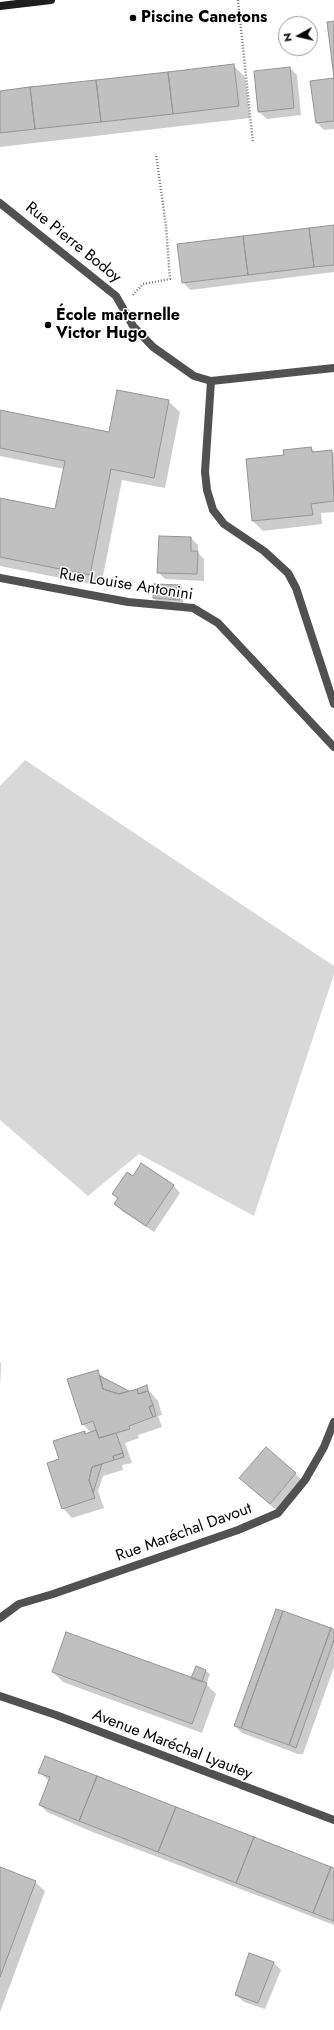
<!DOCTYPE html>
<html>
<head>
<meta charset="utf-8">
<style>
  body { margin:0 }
  #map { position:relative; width:334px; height:2030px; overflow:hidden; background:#fff; font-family:Jost,sans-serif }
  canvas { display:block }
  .north { position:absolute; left:278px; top:16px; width:40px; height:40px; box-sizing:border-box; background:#fff; border:1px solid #999; border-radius:50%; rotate:262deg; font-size:11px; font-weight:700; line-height:16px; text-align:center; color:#000 }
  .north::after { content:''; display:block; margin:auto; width:14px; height:18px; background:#000; clip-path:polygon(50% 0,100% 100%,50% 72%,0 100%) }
</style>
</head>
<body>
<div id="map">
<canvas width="334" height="2030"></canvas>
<div class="north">N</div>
</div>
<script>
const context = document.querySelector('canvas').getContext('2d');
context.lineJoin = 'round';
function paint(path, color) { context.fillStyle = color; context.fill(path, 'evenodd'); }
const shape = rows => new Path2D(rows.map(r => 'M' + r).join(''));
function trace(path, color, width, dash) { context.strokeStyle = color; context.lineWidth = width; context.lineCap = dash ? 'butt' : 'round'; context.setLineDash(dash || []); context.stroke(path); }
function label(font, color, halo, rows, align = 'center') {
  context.font = font + ' Jost,sans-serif'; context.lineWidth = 3; context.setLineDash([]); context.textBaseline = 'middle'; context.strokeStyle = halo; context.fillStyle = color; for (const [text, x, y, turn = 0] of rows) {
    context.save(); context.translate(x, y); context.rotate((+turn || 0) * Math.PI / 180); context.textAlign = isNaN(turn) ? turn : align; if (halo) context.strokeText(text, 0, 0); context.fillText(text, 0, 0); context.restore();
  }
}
const green = shape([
  [25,760,334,966,334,974,254,1216,139,1154,88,1196,0,1120,0,786]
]);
const shadow = shape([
  [233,65,245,77,250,118,0,147,0,92],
  [290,68,297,75,301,115,267,119,259,112],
  [334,79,334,129,324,130,317,123,311,82],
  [334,226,334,272,190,290,183,282],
  [168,401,180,412,165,488,122,480,101,586,0,566,0,499,56,510,64,469,0,456,0,411,110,433],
  [311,448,316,453,332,451,334,453,334,512,321,513,322,524,263,531,253,521,247,460,285,456],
  [160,537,191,538,198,545,198,553,204,559,204,581,165,579,158,572],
  [180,586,184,590,183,604,157,602,154,598],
  [133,1177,173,1185,180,1193,154,1232,122,1211,115,1204],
  [0,1362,1,1363,0,1389],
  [97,1371,107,1381,129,1392,146,1387,158,1401,162,1415,158,1416,162,1427,138,1435,139,1438,125,1443,132,1463,122,1465,123,1470,103,1476,98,1491,104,1508,72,1518,63,1508,60,1460,84,1432,86,1434,91,1433,83,1424],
  [110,1390,124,1395,124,1397],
  [266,1448,303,1481,277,1511,240,1478],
  [334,1631,334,1667,303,1754,298,1754,242,1733,235,1726],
  [206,1671,210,1674,206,1684,216,1694,202,1733,63,1682,53,1672,192,1679],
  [39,1772,334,1870,334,1925,90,1831,47,1812,40,1805,49,1781],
  [0,1868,35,1882,45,1891,0,2012],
  [250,1954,274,1963,281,1970,265,2009,244,2002,236,1995]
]);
const building = shape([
  [334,21,334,78,327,22,334,21],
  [234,64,239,106,173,114,168,72,234,64],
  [290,67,294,108,258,112,254,71,290,67],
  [168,72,173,114,101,122,96,80,168,72],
  [334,78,334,121,316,123,310,81,334,78],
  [96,80,101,122,35,129,30,87,96,80],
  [30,87,35,129,0,133,0,91,30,87],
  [334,225,334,265,314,267,309,228,334,225],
  [309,228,314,267,248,275,243,236,309,228],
  [243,236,248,275,182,283,177,244,243,236],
  [117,390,169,400,154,478,111,469,90,575,0,557,0,498,55,509,65,461,0,448,0,410,109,432,117,390],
  [311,447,312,452,332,450,334,501,311,504,313,515,252,521,246,459,284,455,283,450,311,447],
  [159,536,191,537,191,551,198,551,197,574,157,573,159,536],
  [154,584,181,585,180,600,153,598,154,584],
  [141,1163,174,1185,146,1226,114,1204,118,1198,112,1194,127,1172,133,1176,141,1163],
  [98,1370,103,1389,119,1394,137,1389,138,1394,148,1391,153,1405,149,1407,153,1417,129,1426,130,1429,99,1438,93,1421,82,1425,67,1379,98,1370],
  [100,1376,129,1391,119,1394,103,1389,100,1376],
  [147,1385,148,1391,138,1394,137,1389,147,1385],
  [153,1405,156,1416,153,1417,149,1407,153,1405],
  [96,1430,99,1438,116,1433,123,1453,113,1456,114,1460,92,1467,89,1480,95,1498,62,1509,47,1463,59,1459,53,1441,85,1431,85,1434,96,1430],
  [266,1447,296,1473,270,1504,239,1478,266,1447],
  [123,1453,124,1457,114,1460,113,1456,123,1453],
  [102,1464,93,1493,89,1480,92,1467,102,1464],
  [276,1609,283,1611,241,1728,234,1726,276,1609],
  [283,1611,331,1628,289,1745,241,1728,283,1611],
  [331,1628,334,1630,334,1640,296,1748,289,1745,331,1628],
  [66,1632,207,1683,192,1724,52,1672,66,1632],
  [196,1666,206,1670,202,1682,191,1678,196,1666],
  [45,1756,97,1776,79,1821,39,1805,50,1777,38,1773,45,1756],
  [97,1776,176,1807,158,1852,79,1821,97,1776],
  [176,1807,254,1837,236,1883,158,1852,176,1807],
  [254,1837,331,1867,313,1913,236,1883,254,1837],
  [0,1867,36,1881,0,1977,0,1867],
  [331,1867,334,1868,334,1921,313,1913,331,1867],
  [249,1953,274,1962,258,2003,235,1995,249,1953]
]);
const path = shape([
  [238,0,253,143],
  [133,295,143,284,170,279,166,226,156,154]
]);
const service = shape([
  [0,578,128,602,193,608,218,623,334,747],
  [0,1618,19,1604,53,1594,238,1530,278,1513,305,1480,324,1447,334,1422]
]);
const minor = shape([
  [0,203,116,296,133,326,153,347,194,376,211,381,334,368],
  [211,381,205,472,207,490,213,510,224,524,264,551,288,573,296,588,334,704]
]);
const tertiary = shape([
  [0,1696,56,1715,334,1820]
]);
const secondary = shape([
  [0,6,51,0]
]);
const markers = [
  [133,18,4,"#000"],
  [48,325,4,"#000"]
];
const poiNames = [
  ["Piscine Canetons",141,18],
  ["École maternelle",56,316],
  ["Victor Hugo",56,334]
];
const streetNames = [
  ["Rue Pierre Bodoy",73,243,39],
  ["Rue Louise Antonini",126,585,9],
  ["Rue Maréchal Davout",184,1533,-20],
  ["Avenue Maréchal Lyautey",172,1745,21]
];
paint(green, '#d8d8d8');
paint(shadow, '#0003');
paint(building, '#c0c0c0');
trace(building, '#959595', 1);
trace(path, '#737373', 2.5, [1, 2]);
trace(service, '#515151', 8);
trace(minor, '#515151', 8);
trace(tertiary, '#515151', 8);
trace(secondary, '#1e1e1e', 8);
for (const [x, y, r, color] of markers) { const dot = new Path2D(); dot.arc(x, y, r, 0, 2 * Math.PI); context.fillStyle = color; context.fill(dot); trace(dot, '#fff', 1.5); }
label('bold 16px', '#000', '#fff', poiNames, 'left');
label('16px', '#000', '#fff', streetNames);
</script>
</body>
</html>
